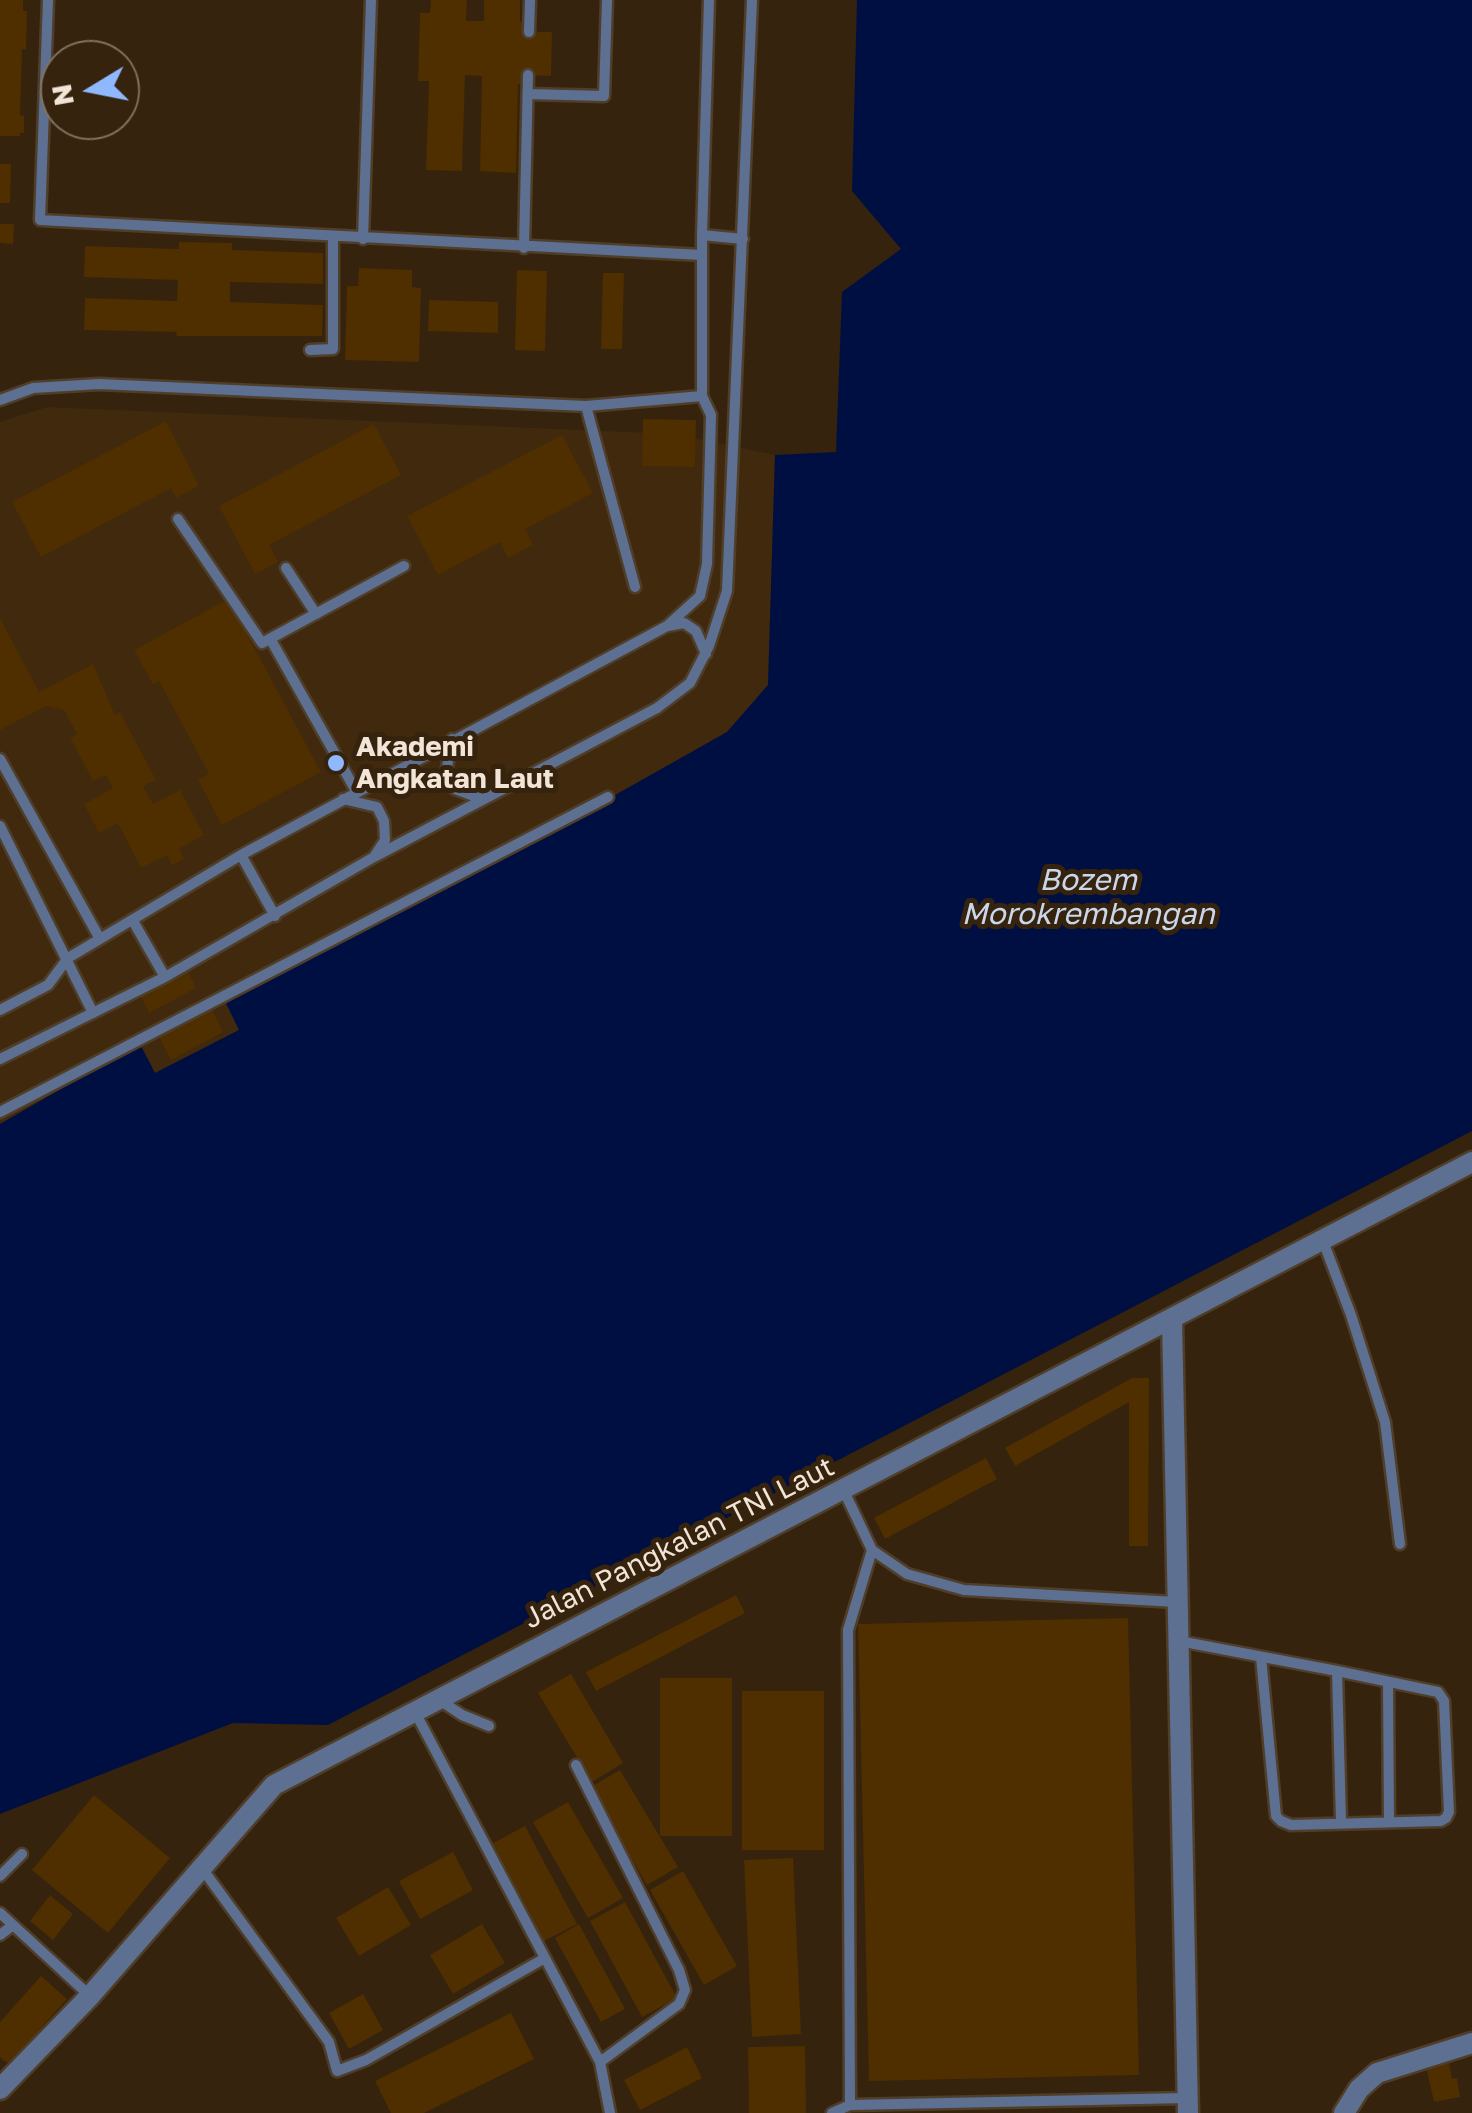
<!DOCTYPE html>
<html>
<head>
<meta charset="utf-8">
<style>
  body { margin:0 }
  #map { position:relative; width:1472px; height:2113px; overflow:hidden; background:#35230e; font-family:"Golos Text",sans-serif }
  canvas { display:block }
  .north { position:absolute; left:40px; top:40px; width:100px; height:100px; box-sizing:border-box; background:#35230e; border:2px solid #81715f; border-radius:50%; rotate:260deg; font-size:28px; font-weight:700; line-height:40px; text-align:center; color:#f2e5d8 }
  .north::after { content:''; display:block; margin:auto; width:35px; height:45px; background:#8fb8fd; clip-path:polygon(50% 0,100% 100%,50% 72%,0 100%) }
</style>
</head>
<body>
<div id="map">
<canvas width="1472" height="2113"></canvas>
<div class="north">N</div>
</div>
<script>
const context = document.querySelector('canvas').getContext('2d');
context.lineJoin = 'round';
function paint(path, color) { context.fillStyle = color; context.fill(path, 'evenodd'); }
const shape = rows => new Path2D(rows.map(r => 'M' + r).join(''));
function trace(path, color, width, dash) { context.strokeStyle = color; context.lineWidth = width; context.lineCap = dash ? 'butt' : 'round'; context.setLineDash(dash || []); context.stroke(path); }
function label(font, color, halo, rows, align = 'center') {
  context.font = font + ' "Golos Text",sans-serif'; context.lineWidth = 10; context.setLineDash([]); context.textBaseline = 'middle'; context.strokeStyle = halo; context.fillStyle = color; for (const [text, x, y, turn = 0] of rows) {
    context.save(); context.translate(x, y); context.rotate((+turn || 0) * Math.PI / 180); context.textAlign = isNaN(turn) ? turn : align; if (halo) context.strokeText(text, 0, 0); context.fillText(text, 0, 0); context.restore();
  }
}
const built = shape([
  [47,407,674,434,775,455,768,685,727,732,617,794,225,1001,239,1030,155,1073,139,1044,0,1124,0,422]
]);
const water = shape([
  [857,0,1472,0,1472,1131,328,1725,233,1723,0,1814,0,1124,140,1044,155,1073,239,1030,225,1001,617,794,727,732,768,685,775,455,836,452,842,292,901,249,852,191]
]);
const building = shape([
  [0,0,23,0,23,11,27,11,26,49,22,49,20,115,24,116,24,133,20,133,20,136,0,136],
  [431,0,467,0,466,21,484,21,484,0,520,0,520,21,528,21,527,32,552,32,551,76,526,75,526,84,518,84,516,173,480,171,482,76,465,75,462,171,426,170,429,81,418,81,420,13,430,13],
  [0,164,11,164,10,203,0,203],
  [0,224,14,224,13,244,0,243],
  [179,242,232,243,232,250,323,253,323,284,230,282,230,302,323,305,322,336,176,336,177,332,84,330,85,298,177,301,178,280,84,277,85,246,179,249],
  [359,268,412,270,412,287,421,288,419,362,345,360,347,286,358,286],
  [517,270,547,271,545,351,515,350],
  [603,273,624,273,622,349,601,349],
  [429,300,498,302,498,333,428,331],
  [643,419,696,420,695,467,642,466],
  [166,421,199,486,176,498,171,488,41,557,12,502],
  [374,424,401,475,269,545,278,562,255,574,219,506],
  [562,435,593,493,525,529,533,545,508,558,500,542,438,575,407,516],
  [228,599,321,772,222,825,198,780,209,774,159,681,153,684,134,650],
  [0,618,39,692,93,664,115,715,120,712,156,780,143,786,153,804,180,790,204,835,179,849,184,859,172,865,167,855,141,868,118,823,99,833,84,804,113,788,106,775,93,781,70,738,77,734,64,710,46,706,0,730],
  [187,970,196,988,149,1013,140,995],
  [210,1006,223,1032,171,1060,157,1033],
  [1149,1378,1148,1546,1129,1546,1129,1402,1015,1466,1005,1448,1132,1378],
  [986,1458,997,1479,885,1539,874,1518],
  [736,1595,745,1613,596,1691,586,1672],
  [1128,1618,1139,2075,869,2081,858,1624],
  [571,1674,623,1763,592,1782,538,1693],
  [660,1678,732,1678,732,1836,660,1836],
  [742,1691,824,1691,824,1850,742,1850],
  [620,1770,678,1867,647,1885,589,1788],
  [94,1795,170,1858,108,1933,32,1870],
  [568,1802,623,1898,588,1918,533,1822],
  [525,1826,577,1924,544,1941,493,1843],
  [453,1852,473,1890,420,1919,399,1881],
  [793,1858,801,2034,752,2037,744,1860],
  [683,1871,737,1966,704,1985,650,1890],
  [388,1887,411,1925,359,1956,336,1918],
  [50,1895,73,1914,53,1940,30,1921],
  [625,1902,677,1998,642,2017,590,1921],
  [482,1924,505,1963,453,1994,430,1955],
  [579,1924,625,2009,601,2022,555,1938],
  [41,1976,67,1999,10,2063,4,2061,0,2057,0,2022],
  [363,1994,383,2030,349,2049,329,2013],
  [511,2013,534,2059,424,2113,391,2113,375,2081],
  [805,2046,806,2113,749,2113,748,2047],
  [687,2047,702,2078,640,2110,624,2080],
  [1449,2063,1452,2079,1457,2078,1460,2097,1434,2102,1426,2066]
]);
const lane = shape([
  [48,0,40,220,702,255],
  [529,32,530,0],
  [528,94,604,96,607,0],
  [702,235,743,239],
  [363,239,371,0],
  [524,248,528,75],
  [310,350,333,349,333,237],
  [0,400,33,388,99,384,586,406,702,396],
  [586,406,635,587],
  [178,519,262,643,404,566],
  [286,568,316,614],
  [668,626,684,623,696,631,706,654],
  [271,640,356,791],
  [452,739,446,773,455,789,482,799],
  [0,759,100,939],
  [343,799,377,807,384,821,385,840,374,857],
  [0,826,93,1013],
  [241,855,275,916],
  [133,921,165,977],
  [0,1010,48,985,68,958,241,855,667,626,700,596,707,564,711,415,702,396,702,235,709,0],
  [0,1059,165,977,374,857,657,708,690,683,709,646,727,591,752,0],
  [0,1112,608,797],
  [1323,1241,1351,1315,1385,1422,1400,1544],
  [843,1489,872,1550,907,1574,964,1590,1176,1602],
  [1179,1641,1337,1671,1438,1692,1444,1701,1449,1812,1446,1818,1441,1821,1291,1825,1281,1821,1276,1816,1261,1657],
  [1337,1671,1341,1821],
  [1388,1682,1389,1821],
  [438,1699,462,1715,489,1726],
  [415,1712,600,2062,610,2113],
  [576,1765,679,1970,685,1990,679,2004,600,2062],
  [201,1867,329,2042,337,2071,366,2060,545,1958],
  [0,1876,22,1854],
  [0,1913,90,1996],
  [0,1935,13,1925],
  [850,2105,848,1630,872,1550],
  [832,2113,850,2105,1187,2098]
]);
const street = shape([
  [1172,1319,1188,2113],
  [0,2089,90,1996,274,1785,1472,1162],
  [1344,2113,1359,2089,1377,2073,1472,2043]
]);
const markers = [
  [336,763,10,"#8fb8fd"]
];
const poiNames = [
  ["Akademi",356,747],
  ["Angkatan Laut",356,779]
];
const streetNames = [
  ["Jalan Pangkalan TNI Laut",679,1543,-27]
];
const waterNames = [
  ["Bozem",1088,880],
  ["Morokrembangan",1088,914]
];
paint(built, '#40290d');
paint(water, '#000f42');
paint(building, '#4f2e00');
trace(lane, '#4f3e2a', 15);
trace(street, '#4f3e2a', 25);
trace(lane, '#5d7091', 10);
trace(street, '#5d7091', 20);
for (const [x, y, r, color] of markers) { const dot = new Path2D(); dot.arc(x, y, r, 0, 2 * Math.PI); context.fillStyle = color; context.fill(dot); trace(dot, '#35230e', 4); }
label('bold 28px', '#f2e5d8', '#35230e', poiNames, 'left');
label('28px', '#f2e5d8', '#35230e', streetNames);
label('italic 30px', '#cad7eb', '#35230e', waterNames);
</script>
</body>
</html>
